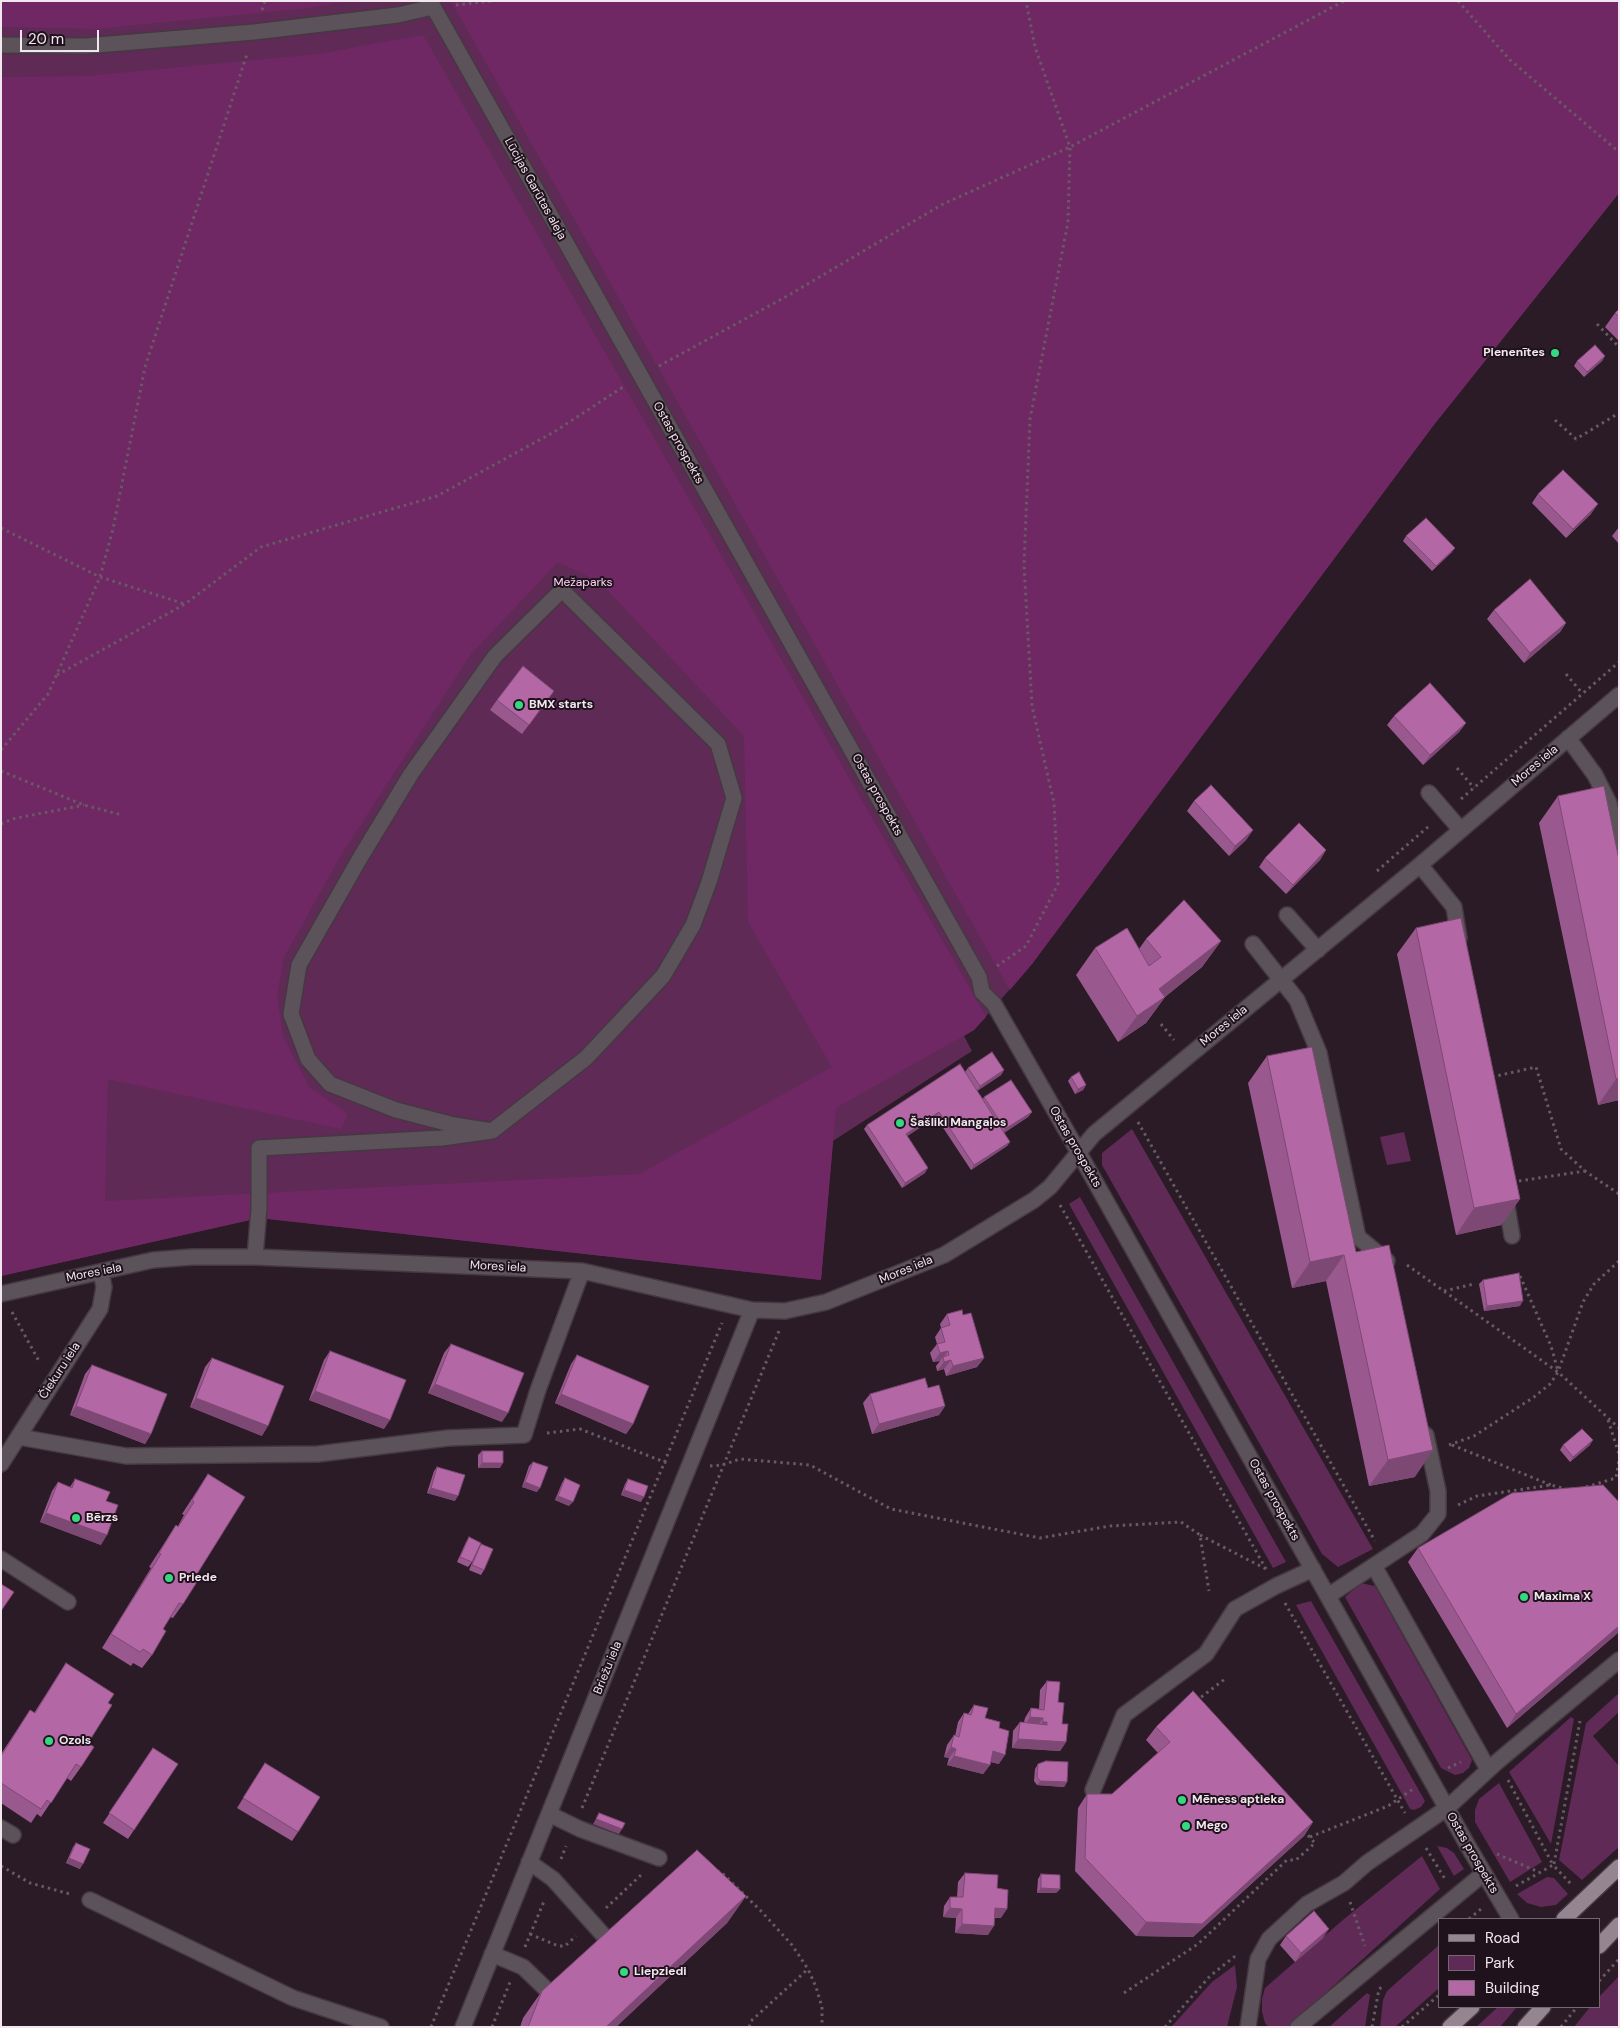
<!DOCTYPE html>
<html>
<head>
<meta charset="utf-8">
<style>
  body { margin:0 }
  #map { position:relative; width:1620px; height:2028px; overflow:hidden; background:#2a1b26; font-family:"DM Sans",sans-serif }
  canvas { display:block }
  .frame { position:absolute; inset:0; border:2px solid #f2e7ef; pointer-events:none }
  .legend { position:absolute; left:1438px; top:1918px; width:162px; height:90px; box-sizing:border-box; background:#20121d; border:1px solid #746771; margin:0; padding:6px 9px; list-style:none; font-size:15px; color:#f2e7ef }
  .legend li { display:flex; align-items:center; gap:10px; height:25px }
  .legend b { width:25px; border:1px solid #746771 }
  .scale { position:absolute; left:20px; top:30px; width:79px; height:22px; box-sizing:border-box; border:2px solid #f2e7ef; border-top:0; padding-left:6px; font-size:15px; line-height:18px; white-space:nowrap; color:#f2e7ef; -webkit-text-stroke:4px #20121d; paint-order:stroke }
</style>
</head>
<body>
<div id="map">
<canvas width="1620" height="2028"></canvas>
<div class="frame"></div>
<ul class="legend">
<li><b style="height:6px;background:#958591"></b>Road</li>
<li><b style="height:14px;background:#5f2a56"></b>Park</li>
<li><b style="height:14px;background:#b367a5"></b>Building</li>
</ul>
<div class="scale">20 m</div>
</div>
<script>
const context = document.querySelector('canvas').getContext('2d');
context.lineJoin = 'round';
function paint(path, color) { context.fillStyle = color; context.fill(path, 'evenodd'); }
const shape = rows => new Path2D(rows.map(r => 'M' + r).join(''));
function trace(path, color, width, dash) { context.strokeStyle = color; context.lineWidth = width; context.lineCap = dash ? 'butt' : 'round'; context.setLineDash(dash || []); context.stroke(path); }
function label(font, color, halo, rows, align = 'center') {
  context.font = font + ' "DM Sans",sans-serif'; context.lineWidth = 4; context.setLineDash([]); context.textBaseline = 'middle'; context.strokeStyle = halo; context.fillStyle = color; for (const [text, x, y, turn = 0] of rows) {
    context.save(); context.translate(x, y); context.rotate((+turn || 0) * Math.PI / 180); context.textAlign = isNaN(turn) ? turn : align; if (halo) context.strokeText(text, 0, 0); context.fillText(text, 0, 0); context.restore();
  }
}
const green = shape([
  [1,1,1619,1,1619,193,1433,426,1032,964,974,1030,964,1036,972,1051,833,1141,821,1280,259,1218,1,1276],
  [1132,1129,1373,1549,1338,1567,1322,1554,1102,1165,1102,1153],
  [1404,1132,1411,1161,1387,1165,1380,1137],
  [1080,1197,1286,1562,1273,1568,1069,1204],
  [1361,1583,1375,1586,1472,1760,1469,1768,1463,1773,1455,1775,1441,1768,1345,1597],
  [1311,1601,1425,1801,1421,1807,1414,1810,1410,1809,1403,1796,1296,1605],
  [1619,1693,1619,1712,1593,1736,1619,1766,1619,1847,1582,1880,1559,1860,1586,1723],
  [1571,1717,1574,1719,1551,1844,1509,1772],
  [1499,1783,1542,1862,1510,1882,1475,1822,1475,1810,1479,1799],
  [1437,1846,1447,1848,1454,1853,1464,1869,1454,1876],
  [1422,1856,1440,1889,1288,2027,1269,2027,1265,2023,1262,2012,1262,1999,1265,1988,1344,1919],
  [1547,1877,1554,1878,1568,1894,1556,1905,1541,1907,1527,1903,1517,1894],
  [1439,1945,1439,1988,1395,2027,1380,2027,1383,2000,1387,1991],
  [1235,1965,1237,1987,1227,2027,1171,2027,1212,1982],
  [1619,1976,1619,2027,1574,2027,1590,2007,1599,2007,1599,1997],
  [1367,1993,1370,1995,1365,2027,1329,2027],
  [1498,2007,1517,2007,1500,2027,1476,2027]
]);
const forest = shape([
  [1,1,350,1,308,8,95,29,1,27],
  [451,1,1619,1,1619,193,1433,426,1032,964,1010,990],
  [423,35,986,1017,974,1030,836,1108,821,1280,259,1218,1,1276,1,77,87,76,318,54],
  [558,562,600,582,744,736,748,922,832,1067,639,1174,105,1201,108,1079,341,1129,348,1114,309,1087,283,1037,277,995,284,957,341,855,471,654]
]);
const path = shape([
  [1458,1,1510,60,1619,152],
  [456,5,492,1],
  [262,10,265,1],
  [1597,324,1619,347],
  [659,366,789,295,943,204,1070,147,1344,1],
  [1555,420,1576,439,1619,413],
  [1,528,100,577,185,604],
  [1566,674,1582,693],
  [57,675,185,604,261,547,437,496,554,432,623,387],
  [1,750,48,694,100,577,113,529,145,367,247,54],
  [1457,768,1474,788],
  [1,771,84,805,122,815],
  [1461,799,1619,662],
  [1,824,12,819,84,805],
  [1377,871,1429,826],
  [997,966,1026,946,1058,884,1054,803,1032,706,1024,565,1030,419,1068,222,1070,147,1035,47,1026,1],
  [1161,1024,1174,1040],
  [1492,1077,1536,1067,1561,1149,1585,1171,1619,1194],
  [1138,1122,1375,1541],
  [1519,1181,1585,1171],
  [1060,1205,1266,1569],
  [1407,1265,1558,1372,1619,1428],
  [1520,1276,1551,1346,1558,1371],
  [1444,1291,1474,1284],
  [12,1312,40,1363],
  [1608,1420,1619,1454],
  [547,1433,580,1429,667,1463],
  [1449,1445,1474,1436,1534,1397,1550,1384,1558,1372,1583,1302,1594,1284,1619,1261],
  [1452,1445,1551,1485],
  [710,1466,722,1465,740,1459,810,1465,891,1509,1040,1538,1110,1526,1181,1522,1200,1535,1209,1591],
  [1586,1487,1616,1478,1619,1460],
  [1458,1505,1477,1496,1551,1485,1566,1489],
  [1200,1535,1266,1569],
  [1285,1603,1405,1813],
  [1196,1701,1225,1679],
  [1448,1768,1461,1762],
  [1508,1780,1553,1865],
  [582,1808,779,1331],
  [1310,1837,1388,1806,1413,1789],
  [1426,1848,1445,1879],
  [1497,1854,1539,1872],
  [561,1859,566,1846],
  [1554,1864,1580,1721],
  [1,1866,30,1883,70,1894],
  [717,1871,721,1872,761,1911,792,1945,808,1969,816,1987,822,2007,822,2027],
  [1516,1886,1553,1865,1571,1884],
  [1350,1902,1365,1946],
  [606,1908,642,1874],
  [1469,1919,1481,1909],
  [530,1934,558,1946,565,1946,576,1936],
  [525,1947,545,1899],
  [1599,1981,1619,1959],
  [1124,1993,1198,1944,1287,1860,1296,1860,1315,1843,1303,1830],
  [431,2027,722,1323],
  [492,2027,510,1982],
  [749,2027,751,2021,808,1969],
  [1165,2027,1210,1976,1234,1957,1237,1957],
  [1372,2027,1379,1989,1382,1987],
  [1402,2027,1439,1995],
  [1561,2027,1577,2007]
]);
const minor = shape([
  [430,1,979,977,982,992,994,1004,1079,1153,1468,1846,1511,1919],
  [1,45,85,46,254,32,398,15,433,7],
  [1568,738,1595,775,1609,803,1619,851],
  [1429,793,1460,829],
  [1420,865,1454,907,1459,938],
  [1287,915,1318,950],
  [1253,944,1297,1000,1319,1053,1358,1237,1387,1261],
  [1505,1195,1512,1236],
  [255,1257,259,1209,259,1148,442,1138,492,1131,586,1058,663,976,693,925,709,882,734,798,718,744,562,590,495,656,411,774,360,858,299,965,291,1014,308,1059,330,1084,396,1110,454,1125,492,1131],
  [1,1294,153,1260,192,1257,255,1257,582,1271,752,1310,785,1311,826,1302,944,1255,1034,1200,1050,1187,1094,1134,1420,865,1619,695],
  [19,1437,126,1456,318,1454,448,1438,524,1435,538,1390,582,1271],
  [1,1464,100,1309,104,1287,101,1273],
  [1,1559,68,1602],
  [1374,1566,1488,1769],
  [1328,1596,1422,1534,1438,1514,1438,1491,1426,1435],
  [1093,1790,1124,1715,1206,1654,1235,1609,1276,1586,1313,1569],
  [549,1814,580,1829,659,1858],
  [1,1828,13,1835],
  [529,1862,553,1879,605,1937],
  [90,1900,293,1998,381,2027],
  [492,1954,523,1967,547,1990],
  [463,2027,752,1310],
  [1248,2027,1258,1959,1269,1939,1307,1904,1344,1883,1367,1863,1447,1808,1498,1761,1619,1660],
  [1298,2027,1483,1874]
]);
const major = shape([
  [1564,1919,1619,1867],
  [1599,1946,1619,1925],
  [1450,2027,1472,2007],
  [1525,2027,1543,2007]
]);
const wall = shape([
  [1619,309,1619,341,1605,327,1615,313],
  [1605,356,1602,361,1584,377,1574,366,1577,361],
  [1538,494,1591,514,1566,538,1532,503],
  [1619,527,1619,544,1612,536],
  [1406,536,1452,552,1432,571,1403,541],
  [1494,610,1566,623,1560,632,1524,663,1487,619],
  [554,691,522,734,490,710,497,700],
  [1394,716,1466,723,1459,732,1423,765,1387,725],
  [1604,786,1619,1100,1598,1105,1539,823,1558,796],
  [1194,801,1253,830,1246,840,1229,856,1187,811],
  [1326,850,1320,860,1286,894,1259,867,1265,858],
  [1416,928,1520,1199,1501,1225,1456,1235,1397,954],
  [1146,939,1221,941,1202,967,1165,997,1146,1023,1118,1042,1076,975,1095,948,1139,949],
  [1267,1056,1356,1252,1415,1477,1369,1486,1326,1281,1292,1288,1248,1083],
  [968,1068,1004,1070,1001,1075,977,1091,983,1099,984,1097,1032,1112,1028,1117,1004,1133,1010,1142,1007,1146,971,1170,936,1117,907,1136,925,1173,902,1188,864,1129,867,1125,965,1072],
  [1071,1077,1086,1085,1083,1090,1075,1094,1068,1081],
  [1483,1280,1520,1306,1484,1311,1479,1284],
  [947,1314,963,1315,984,1358,977,1367,946,1376,944,1369,937,1371,936,1366,940,1361,933,1362,930,1353,937,1344,935,1337,941,1328,940,1324],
  [451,1344,502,1422,428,1393,444,1353],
  [330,1351,384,1429,309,1400,324,1360],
  [577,1355,633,1424,626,1434,555,1403,571,1364],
  [212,1358,262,1436,190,1407,205,1367],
  [92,1365,151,1434,145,1444,70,1415,85,1374],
  [870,1394,945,1406,939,1415,872,1434,863,1403],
  [1563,1445,1590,1445,1570,1462,1560,1450],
  [482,1451,500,1468,478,1468,478,1455],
  [533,1462,537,1492,522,1487,529,1466],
  [437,1467,455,1501,427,1493,434,1471],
  [208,1474,197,1574,183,1604,173,1618,170,1617,163,1629,152,1655,142,1668,133,1663,131,1666,102,1648,151,1568,149,1567,176,1525,178,1526,184,1515,182,1514],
  [565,1478,569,1506,555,1500,562,1483],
  [75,1479,106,1501,101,1545,40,1522,52,1491,58,1482,70,1487],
  [628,1479,641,1502,621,1495,625,1484],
  [1619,1502,1619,1632,1507,1728,1408,1562,1418,1548],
  [469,1537,478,1549,481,1544,484,1570,481,1575,469,1570,478,1549,472,1562,468,1567,457,1562,466,1542],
  [66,1663,108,1703,88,1743,81,1767,71,1781,67,1778,41,1817,37,1814,31,1823,1,1803,1,1754,30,1710,34,1713],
  [1047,1681,1058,1702,1066,1742,1060,1751,1012,1748,1013,1731,1020,1722,1024,1722,1025,1718,1031,1708,1039,1709,1040,1690],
  [974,1705,985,1718,999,1728,999,1764,991,1762,990,1765,983,1774,947,1765,949,1758,944,1757,947,1745,954,1735,955,1736,958,1722,964,1713,968,1714],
  [1156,1727,1313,1822,1304,1836,1193,1937,1136,1936,1075,1871,1078,1808,1087,1794,1112,1794,1158,1753,1146,1740],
  [153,1748,178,1764,128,1839,103,1823],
  [265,1763,298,1832,292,1841,237,1808],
  [1038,1764,1067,1782,1064,1787,1037,1785,1034,1781,1035,1769],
  [76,1843,80,1869,66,1863,73,1847],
  [965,1873,997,1888,1001,1918,995,1918,988,1935,955,1933,956,1918,943,1917,944,1906,950,1897,957,1897,958,1882],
  [1041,1874,1060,1889,1056,1893,1037,1893,1038,1879],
  [746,1896,727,1923,616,2027,520,2027,523,2018,542,1991],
  [1286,1936,1323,1938,1295,1962,1280,1945]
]);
const shadedWall = shape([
  [1605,356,1602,361,1584,377,1587,372],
  [1598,504,1591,514,1566,538,1573,529],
  [1455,548,1452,552,1432,571,1436,566],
  [1566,623,1560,632,1524,663,1530,653],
  [1466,723,1459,732,1423,765,1430,755],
  [1253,830,1246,840,1229,856,1235,846],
  [1326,850,1320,860,1286,894,1293,885],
  [1221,941,1202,967,1162,999,1165,997,1146,1023,1118,1042,1137,1016,1159,989],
  [1004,1070,1001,1075,977,1091,980,1086],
  [1619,1078,1619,1100,1598,1105,1616,1079],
  [1086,1085,1083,1090,1075,1094,1078,1089],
  [939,1112,936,1117,903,1139,906,1134],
  [1032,1112,1028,1117,1002,1134,1005,1129],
  [1010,1142,1007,1146,971,1170,974,1165],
  [928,1168,925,1173,902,1188,905,1183],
  [1520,1199,1501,1225,1456,1235,1474,1208],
  [1344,1255,1326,1281,1292,1288,1310,1262],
  [1523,1301,1520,1306,1484,1311,1487,1306],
  [948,1351,943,1358,943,1357,940,1361,933,1362,940,1353],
  [984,1358,977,1367,946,1376,953,1366],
  [951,1360,944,1369,937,1371,944,1362],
  [435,1384,508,1413,502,1422,428,1393],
  [315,1391,390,1420,384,1429,309,1400],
  [561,1394,633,1424,626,1434,555,1403],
  [196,1398,268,1426,262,1436,190,1407],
  [76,1406,151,1434,145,1444,70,1415],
  [945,1406,939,1415,872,1434,879,1424],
  [1593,1440,1590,1445,1570,1462,1573,1457],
  [1433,1450,1415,1477,1369,1486,1388,1460],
  [482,1463,503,1463,500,1468,478,1468],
  [525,1482,540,1488,537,1492,522,1487],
  [431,1488,458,1496,455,1501,427,1493],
  [624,1490,644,1497,641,1502,621,1495],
  [558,1496,573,1502,569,1506,555,1500],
  [46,1513,107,1535,101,1545,40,1522],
  [1619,1626,1619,1632,1507,1728,1516,1714],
  [1030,1717,1043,1718,1037,1727,1024,1726],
  [1043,1722,1047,1722,1040,1731,1036,1731],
  [1018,1739,1066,1742,1060,1751,1012,1748],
  [951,1747,956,1749,949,1758,944,1757],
  [993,1751,1005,1755,999,1764,986,1761],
  [954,1756,990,1765,983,1774,947,1765],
  [1040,1781,1067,1782,1064,1787,1037,1785],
  [596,1819,622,1829,619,1834,593,1824],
  [1313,1822,1304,1836,1193,1937,1136,1936,1146,1922],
  [69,1858,83,1864,80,1869,66,1863],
  [1041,1888,1060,1889,1056,1893,1037,1893],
  [746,1896,727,1923,616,2027,606,2027],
  [950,1908,962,1909,956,1918,943,1917],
  [995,1908,1007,1909,1001,1918,989,1917],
  [962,1924,994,1926,988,1935,955,1933],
  [1329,1929,1323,1938,1295,1962,1301,1953]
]);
const building = shape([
  [1619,309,1619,317,1615,313,1619,309],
  [1595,345,1605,356,1587,372,1577,361,1595,345],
  [1563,470,1598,504,1573,529,1538,494,1563,470],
  [1426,518,1455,548,1436,566,1406,536,1426,518],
  [1530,579,1566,623,1530,653,1494,610,1530,579],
  [523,666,554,691,529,725,497,700,523,666],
  [1430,683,1466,723,1430,755,1394,716,1430,683],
  [1211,785,1253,830,1235,846,1194,801,1211,785],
  [1604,786,1619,860,1619,1078,1616,1079,1558,796,1604,786],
  [1299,823,1326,850,1293,885,1265,858,1299,823],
  [1184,900,1221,941,1159,989,1165,997,1137,1016,1095,948,1127,928,1149,966,1161,957,1146,939,1184,900],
  [1461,918,1520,1199,1474,1208,1416,928,1461,918],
  [1312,1047,1356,1252,1389,1245,1433,1450,1388,1460,1344,1255,1310,1262,1267,1056,1312,1047],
  [992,1052,1004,1070,980,1086,968,1068,992,1052],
  [960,1064,1010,1142,974,1165,939,1112,906,1134,928,1168,905,1183,867,1125,960,1064],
  [1079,1072,1086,1085,1078,1089,1071,1077,1079,1072],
  [1011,1080,1032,1112,1005,1129,984,1097,1011,1080],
  [1519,1273,1523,1301,1487,1306,1483,1280,1519,1273],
  [962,1310,963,1315,971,1313,984,1358,953,1366,951,1360,944,1362,943,1357,949,1355,948,1351,940,1353,937,1344,945,1342,941,1328,950,1325,947,1314,962,1310],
  [451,1344,524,1373,508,1413,435,1384,451,1344],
  [330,1351,406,1380,390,1420,315,1391,330,1351],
  [577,1355,649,1386,633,1424,561,1394,577,1355],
  [212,1358,284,1386,268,1426,196,1398,212,1358],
  [92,1365,167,1394,151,1434,76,1406,92,1365],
  [925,1378,928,1388,939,1385,945,1406,879,1424,870,1394,925,1378],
  [1582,1429,1593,1440,1573,1457,1563,1445,1582,1429],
  [482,1451,503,1451,503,1463,482,1463,482,1451],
  [533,1462,548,1467,540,1488,525,1482,533,1462],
  [437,1467,465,1475,458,1496,431,1488,437,1467],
  [208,1474,245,1497,197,1574,200,1577,183,1604,179,1603,163,1629,166,1631,152,1655,143,1649,140,1652,111,1634,161,1554,159,1553,176,1525,178,1527,194,1502,192,1500,208,1474],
  [565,1478,580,1485,573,1502,558,1496,565,1478],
  [75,1479,110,1492,106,1501,118,1505,107,1535,46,1513,58,1482,72,1488,75,1479],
  [628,1479,648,1486,644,1497,624,1490,628,1479],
  [1603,1485,1619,1502,1619,1626,1516,1714,1418,1548,1512,1493,1603,1485],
  [469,1537,481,1543,472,1562,460,1557,469,1537],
  [481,1544,493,1549,484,1570,472,1565,481,1544],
  [1,1584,14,1592,1,1611,1,1584],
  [66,1663,114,1694,108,1703,112,1705,88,1743,94,1747,81,1767,76,1764,51,1803,47,1800,41,1809,1,1783,1,1756,30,1710,35,1713,66,1663],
  [1047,1681,1060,1682,1058,1702,1064,1703,1062,1724,1068,1724,1066,1742,1018,1739,1020,1722,1047,1725,1047,1722,1043,1722,1043,1718,1030,1717,1031,1708,1044,1710,1047,1681],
  [1193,1691,1313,1822,1202,1924,1146,1922,1085,1858,1087,1794,1112,1794,1170,1742,1156,1727,1193,1691],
  [974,1705,988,1708,985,1718,1000,1722,999,1728,1009,1731,1005,1755,993,1751,990,1765,954,1756,956,1749,951,1747,954,1735,959,1737,964,1713,971,1715,974,1705],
  [153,1748,178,1764,134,1830,109,1813,153,1748],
  [1046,1761,1068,1762,1067,1782,1040,1781,1037,1777,1038,1764,1046,1761],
  [265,1763,320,1797,298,1832,243,1798,265,1763],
  [599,1813,625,1823,622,1829,596,1819,599,1813],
  [76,1843,90,1849,83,1864,69,1858,76,1843],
  [697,1850,746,1896,606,2027,528,2027,542,1991,697,1850],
  [965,1873,998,1875,997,1888,1008,1890,1007,1909,995,1908,994,1926,962,1924,962,1909,950,1908,950,1897,963,1897,965,1873],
  [1041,1874,1060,1875,1060,1889,1041,1888,1041,1874],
  [1314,1911,1329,1929,1301,1953,1286,1936,1314,1911]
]);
const markers = [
  [1555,353,5,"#35d881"],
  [519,705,5,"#35d881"],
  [900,1123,5,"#35d881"],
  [76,1518,5,"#35d881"],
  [169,1578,5,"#35d881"],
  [1524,1597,5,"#35d881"],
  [49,1741,5,"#35d881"],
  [1182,1800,5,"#35d881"],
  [1186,1826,5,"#35d881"],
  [624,1972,5,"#35d881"]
];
const streetNames = [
  ["Lūcijas Garūtas aleja",535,189,61],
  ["Ostas prospekts",678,443,61],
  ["Mores iela",1535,766,-40],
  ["Ostas prospekts",877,795,61],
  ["Mores iela",1224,1026,-39],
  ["Ostas prospekts",1075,1147,60],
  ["Mores iela",498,1267,3],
  ["Mores iela",906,1270,-22],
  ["Mores iela",94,1273,-11],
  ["Čiekuru iela",60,1371,-57],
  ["Ostas prospekts",1274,1500,61],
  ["Briežu iela",608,1668,-68],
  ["Ostas prospekts",1472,1853,60]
];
const poiNames = [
  ["Pienenītes",1545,353,"right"],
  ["BMX starts",529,705],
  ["Šašliki Mangaļos",910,1123],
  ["Bērzs",86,1518],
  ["Priede",179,1578],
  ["Maxima X",1534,1597],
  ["Ozols",59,1741],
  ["Mēness aptieka",1192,1800],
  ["Mego",1196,1826],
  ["Liepziedi",634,1972]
];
const parkNames = [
  ["Mežaparks",583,583]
];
paint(green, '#5f2a56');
paint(forest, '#702864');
trace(minor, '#463842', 18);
trace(major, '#463842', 18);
trace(path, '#685a64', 3, [2.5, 4]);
trace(minor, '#5b5359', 15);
trace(major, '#958591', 15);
paint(wall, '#9a598e');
paint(shadedWall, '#7d4874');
paint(building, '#b367a5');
trace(building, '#7d4874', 1);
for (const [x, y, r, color] of markers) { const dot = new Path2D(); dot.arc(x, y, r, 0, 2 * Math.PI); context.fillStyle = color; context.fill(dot); trace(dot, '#20121d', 2); }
label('12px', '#f2e7ef', '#20121d', streetNames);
label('bold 12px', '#f2e7ef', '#20121d', poiNames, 'left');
label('12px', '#fdd3f3', '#20121d', parkNames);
</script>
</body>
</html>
